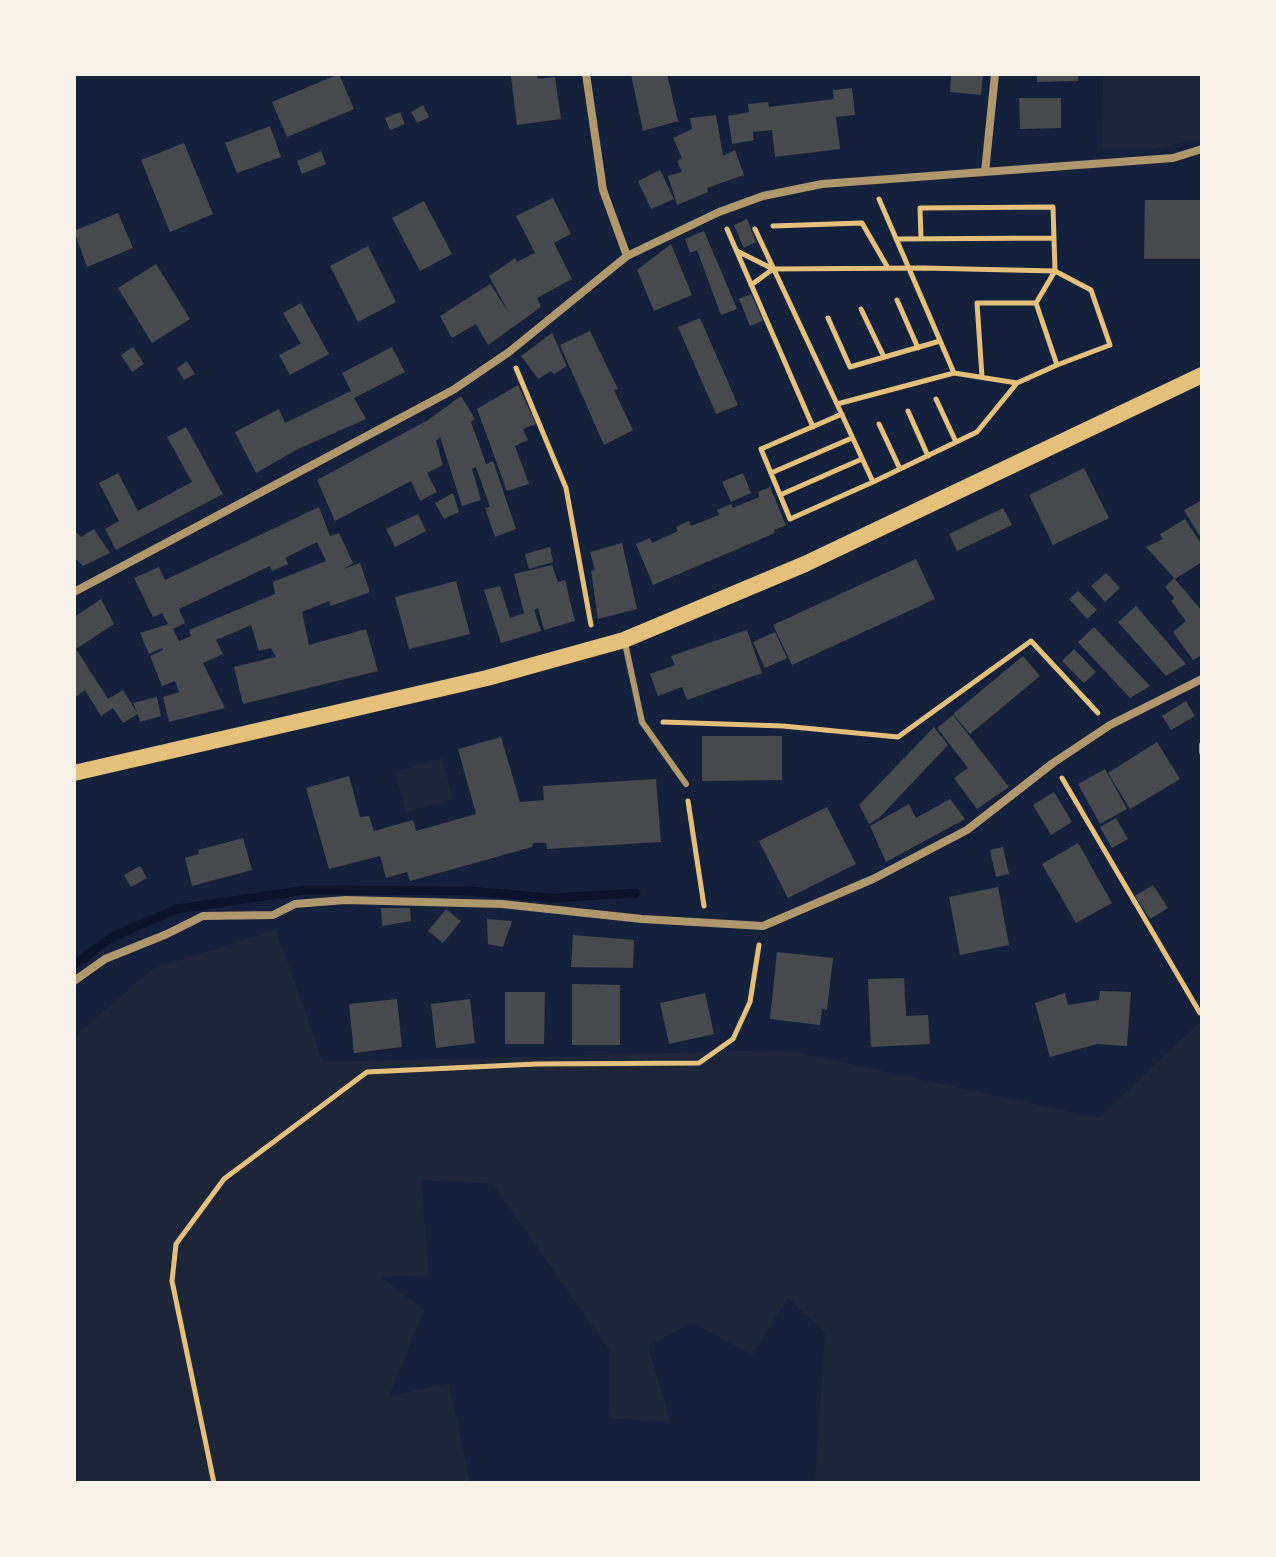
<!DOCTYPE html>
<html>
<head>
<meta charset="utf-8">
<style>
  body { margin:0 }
  #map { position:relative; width:1276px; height:1557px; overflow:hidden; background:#14213d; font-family:Jost,sans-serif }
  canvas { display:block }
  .frame { position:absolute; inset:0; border:76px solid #f6f1e7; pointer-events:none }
</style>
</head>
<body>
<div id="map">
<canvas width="1276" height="1557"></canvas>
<div class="frame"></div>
</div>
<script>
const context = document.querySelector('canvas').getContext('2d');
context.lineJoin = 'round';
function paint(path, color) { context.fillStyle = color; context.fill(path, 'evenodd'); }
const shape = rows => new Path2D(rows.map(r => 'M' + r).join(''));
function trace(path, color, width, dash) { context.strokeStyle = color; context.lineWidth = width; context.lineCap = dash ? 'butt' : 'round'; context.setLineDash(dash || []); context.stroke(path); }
const green = shape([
  [1103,74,1202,74,1202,138,1154,149,1102,149],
  [442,758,453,799,406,812,395,772],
  [276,930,323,1062,785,1050,1099,1118,1202,1020,1202,1261,1200,1263,1202,1266,1202,1483,815,1483,825,1332,788,1298,752,1355,692,1322,648,1346,671,1423,609,1418,610,1351,493,1184,421,1180,429,1275,380,1277,424,1310,389,1396,449,1383,470,1483,74,1483,74,1037,154,968]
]);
const stream = shape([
  [74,965,112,937,177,909,306,890,470,891,552,898,636,893]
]);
const building = shape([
  [339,74,354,109,287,137,272,102],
  [537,74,538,79,555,77,561,119,517,125,511,76],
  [631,74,667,74,678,121,643,131],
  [951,74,983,74,981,95,950,92],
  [1037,74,1078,74,1078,81,1037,82],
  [852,88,855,115,836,117,840,149,775,157,772,130,753,132,754,140,732,144,728,116,749,112,748,104,768,102,769,107,834,99,833,90],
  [1019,98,1061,98,1061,128,1020,129],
  [423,105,429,117,417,123,411,112],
  [400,112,405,124,390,130,385,118],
  [716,115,723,156,735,150,744,175,707,188,708,192,677,205,668,176,682,172,677,161,682,158,673,138,692,129,690,118],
  [270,126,281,157,237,173,225,143],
  [184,143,213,214,170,232,141,160],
  [321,151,326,164,302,174,297,161],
  [660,170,674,199,651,209,638,181],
  [553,198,571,234,554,243,572,279,537,298,541,307,488,345,476,324,452,338,440,316,490,284,509,313,489,276,515,258,517,262,535,253,516,216],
  [1145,200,1202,200,1202,259,1144,259],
  [424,201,452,254,420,271,392,218],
  [118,213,133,248,87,267,74,231],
  [747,219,756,242,744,248,734,225],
  [704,231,737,309,721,315,697,250,690,253,685,239],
  [671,244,692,295,654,311,637,270],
  [368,246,396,302,358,322,330,266],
  [156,264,190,319,152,343,118,288],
  [751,294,763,321,750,326,739,299],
  [301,303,329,354,290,375,279,355,301,344,283,313],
  [700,318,738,405,716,414,678,327],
  [590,331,618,389,614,390,633,430,604,445,560,345],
  [552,333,567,366,554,374,551,371,538,379,521,356],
  [133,347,144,364,132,372,121,355],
  [392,347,405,372,354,398,366,419,298,449,256,473,235,432,279,409,285,423,351,391,342,373],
  [187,361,195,374,184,380,177,368],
  [518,385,536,424,523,429,528,440,515,446,529,484,507,491,477,409],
  [461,396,475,419,471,422,486,464,493,461,516,529,495,537,485,508,490,507,476,467,472,469,481,500,462,506,440,437,436,441,443,465,427,473,437,492,420,501,411,481,335,521,317,480,428,420],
  [186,427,223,494,116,550,105,529,119,521,99,483,118,473,138,511,192,482,167,437],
  [1084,468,1109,518,1053,545,1029,495],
  [743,473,751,493,731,502,722,482],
  [770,487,786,525,774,530,775,533,653,585,636,544,650,538,652,543,678,531,676,527,689,521,691,526,719,515,717,510,731,504,733,508,759,497,758,492],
  [453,493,459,512,444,519,435,503],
  [1202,500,1202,534,1199,535,1184,510],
  [319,507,330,536,339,533,353,563,343,569,360,563,370,592,331,606,329,601,302,612,309,645,366,629,378,671,243,704,234,667,276,657,271,648,259,651,251,625,216,640,223,654,203,663,225,708,169,722,163,697,179,692,175,681,162,686,150,656,163,650,162,648,149,654,140,633,168,624,162,613,153,617,134,578,159,567,165,580],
  [317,542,326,561,273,582,275,594,189,630,191,636,179,641,173,629,185,623,179,609,270,566,272,571,288,564,285,558],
  [1003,508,1012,525,957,551,949,534],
  [418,514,426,531,395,547,386,529],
  [1185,519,1202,545,1202,562,1175,579,1146,547,1163,539,1160,534],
  [94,529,110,553,83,566,77,560,74,563,74,530,81,537],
  [622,543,637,609,598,619,591,571,595,570,590,552],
  [550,547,553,562,529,569,525,554],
  [916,559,935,599,792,665,773,625],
  [552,565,558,582,565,580,575,621,544,630,538,608,534,610,541,631,501,643,484,590,500,586,510,618,524,613,514,574],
  [1106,573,1120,588,1105,602,1091,586],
  [1174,578,1202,611,1202,655,1193,660,1173,632,1186,621,1171,601,1174,598,1165,587],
  [456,581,470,634,409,649,395,597],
  [1078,591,1097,610,1087,619,1069,599],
  [101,599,114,624,76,649,108,699,123,690,138,714,133,703,157,697,161,716,140,722,138,714,123,723,113,708,101,716,85,690,74,698,74,617],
  [1136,606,1186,664,1166,676,1118,622],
  [1094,627,1150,686,1130,698,1078,642],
  [747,630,762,673,687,700,682,687,658,696,650,674,675,665,671,656],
  [775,632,787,658,765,668,753,642],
  [1074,649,1096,672,1084,683,1062,661],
  [1023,656,1040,676,970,734,953,714],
  [1186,701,1195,716,1171,730,1162,716],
  [953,715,1009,787,977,809,954,778,968,768,937,728],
  [934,727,948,745,879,818,869,824,859,805],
  [702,736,782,736,782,780,702,781],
  [501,737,520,802,544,800,543,786,656,779,661,842,547,849,546,843,533,843,532,847,410,881,407,872,386,878,380,856,329,869,306,788,349,776,360,817,369,816,374,831,413,820,416,831,476,814,458,749],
  [1157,742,1180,779,1130,809,1108,773],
  [1105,769,1127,809,1100,824,1078,784],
  [1054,792,1072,822,1051,835,1033,805],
  [950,799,965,819,886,862,870,826,909,804,916,818],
  [827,807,856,864,788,898,759,841],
  [1116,818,1128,839,1112,848,1100,827],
  [243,838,252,870,192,886,185,858,199,854,198,850],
  [1078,843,1112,903,1076,923,1042,864],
  [1003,847,1009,874,996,877,990,850],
  [140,866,147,878,131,887,124,875],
  [1153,885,1168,908,1150,919,1135,896],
  [998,887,1009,945,960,955,949,897],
  [381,908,410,908,411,921,382,926],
  [446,909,461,921,443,943,428,931],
  [487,919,512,921,503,947,488,944],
  [573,935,634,940,633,968,571,967],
  [777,952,833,958,827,1010,822,1009,820,1025,770,1019],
  [904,978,906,1016,928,1015,930,1044,871,1047,868,979],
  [572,984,620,985,620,1045,572,1045],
  [1100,991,1131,992,1127,1046,1097,1044,1050,1057,1035,1003,1065,993,1068,1005,1099,1000],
  [505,992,545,992,544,1044,505,1044],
  [705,993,714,1034,669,1044,660,1003],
  [397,999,402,1047,354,1053,349,1004],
  [470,999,475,1043,436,1048,431,1004]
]);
const path = shape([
  [879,199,954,373],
  [773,226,862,223,888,268],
  [727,229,813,427],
  [755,229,837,404,954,373,1017,383],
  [896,239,1054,238],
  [737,251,773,269,923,268,1055,271,1053,207,920,208,921,238],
  [1055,271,1091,290,1110,345,1057,365,1036,303,1055,271],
  [751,285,773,269],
  [897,300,918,348],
  [861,309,884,357],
  [828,318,850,367,940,341],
  [516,368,566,488,591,625],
  [982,377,977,303,1036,303],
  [936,399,956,442],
  [837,404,873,482,977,432,1017,383,1057,365],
  [908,411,928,456],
  [842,414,761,449,790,519,873,482],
  [879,424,900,469],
  [771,473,852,438],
  [780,495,862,459],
  [663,722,783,726,898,737,1031,641,1098,713],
  [1062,778,1200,1013],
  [688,801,704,906],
  [214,1483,172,1281,176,1244,224,1179,367,1072,536,1064,699,1063,733,1039,750,1002,759,945]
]);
const service = shape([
  [625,643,642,722,686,784],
  [1202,745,1202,752]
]);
const minor = shape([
  [586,74,603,190,627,256],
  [985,172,995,74],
  [74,592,453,390,509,352,627,256,719,212,763,196,822,184,1173,158,1202,149],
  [74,981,105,959,167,934,203,916,273,915,295,904,345,900,502,904,642,919,763,926,873,879,967,830,1053,763,1110,725,1202,679]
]);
const secondary = shape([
  [74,773,487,678,624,640,805,564,1202,375]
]);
paint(green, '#1d2539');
trace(stream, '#0b132b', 9);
paint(building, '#48494c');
trace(path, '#e5c07b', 5);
trace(service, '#b1986c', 6);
trace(minor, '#b1986c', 8);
trace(secondary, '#e5c07b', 16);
</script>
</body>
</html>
